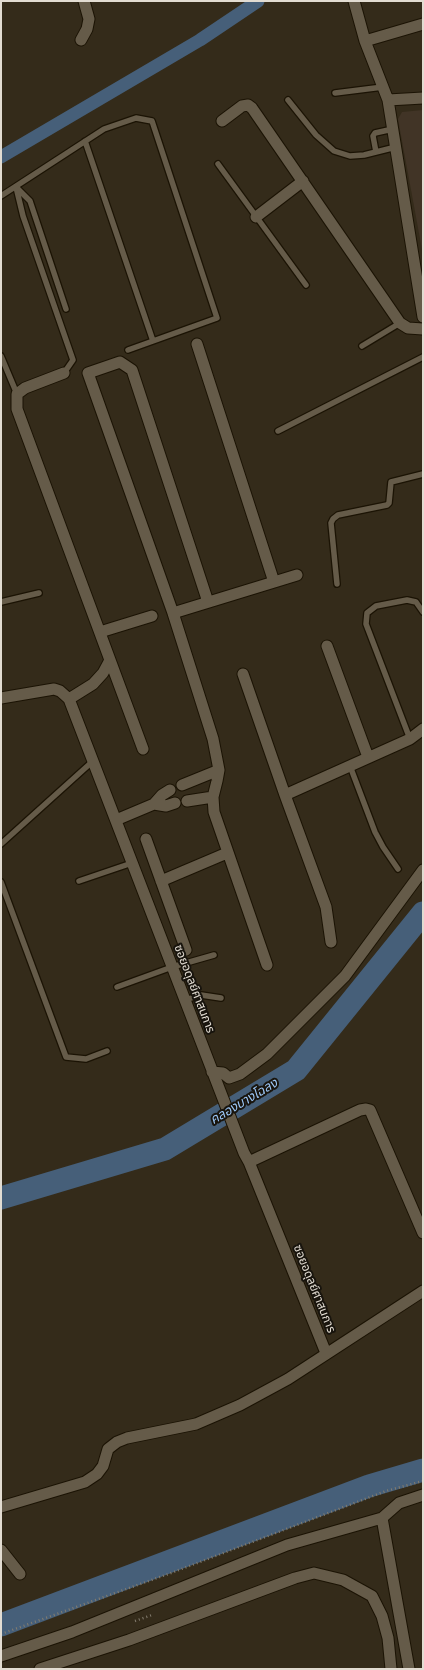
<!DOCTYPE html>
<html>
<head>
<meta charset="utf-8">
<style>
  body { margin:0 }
  #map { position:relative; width:424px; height:1670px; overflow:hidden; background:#342b1a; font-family:"Space Grotesk",sans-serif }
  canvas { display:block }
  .frame { position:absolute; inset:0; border:2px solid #e2dcd2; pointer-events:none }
</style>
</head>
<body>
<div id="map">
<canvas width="424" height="1670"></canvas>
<div class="frame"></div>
</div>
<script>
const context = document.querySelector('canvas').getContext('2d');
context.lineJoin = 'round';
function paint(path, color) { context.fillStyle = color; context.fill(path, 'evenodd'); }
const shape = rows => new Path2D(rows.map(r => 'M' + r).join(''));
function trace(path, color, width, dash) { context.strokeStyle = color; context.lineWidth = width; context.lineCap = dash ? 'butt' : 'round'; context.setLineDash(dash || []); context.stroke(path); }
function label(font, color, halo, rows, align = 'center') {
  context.font = font + ' "Space Grotesk","Noto Sans Thai",sans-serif'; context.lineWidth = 4; context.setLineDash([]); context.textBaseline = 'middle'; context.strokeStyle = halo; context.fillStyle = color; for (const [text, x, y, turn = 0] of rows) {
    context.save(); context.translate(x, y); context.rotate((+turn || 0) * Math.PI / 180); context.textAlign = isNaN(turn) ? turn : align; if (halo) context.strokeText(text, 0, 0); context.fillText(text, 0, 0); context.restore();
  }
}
const education = shape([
  [423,110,423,255,398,119,402,112]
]);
const canal = shape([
  [1,157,200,40,258,1]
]);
const river = shape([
  [1,1198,165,1149,296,1070,423,913],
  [1,1625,369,1486,423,1470]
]);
const path = shape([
  [135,1621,152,1615],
  [1,1634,171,1573,386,1491,423,1481]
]);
const service = shape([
  [335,93,383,87],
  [288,100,316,135,334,151,350,156,364,155,396,147],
  [85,141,153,341],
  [376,152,373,136,375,133,393,129],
  [218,164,306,285],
  [16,187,23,216,73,360,64,373],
  [16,187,30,201,66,309],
  [1,196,104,129,136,118,152,121,217,318,128,350],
  [362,346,400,323],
  [1,356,17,394],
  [278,431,423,357],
  [337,584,331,523,333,519,338,515,387,505,389,503,391,482,423,474],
  [1,602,39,593],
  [410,739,366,624,367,613,376,606,407,600,416,602,423,612],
  [350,766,375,832,383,847,398,869],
  [1,844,93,761],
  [79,881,132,863],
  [1,882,66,1057,86,1059,107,1051],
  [117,987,172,967,214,955],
  [185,1000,201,995,221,998]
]);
const minor = shape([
  [354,1,365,41,388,100,423,317],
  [81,40,87,29,89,19,84,1],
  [365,41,423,24],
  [388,100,423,98],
  [222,121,242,106,248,105,252,108,400,323,408,328,423,329],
  [256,217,303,181],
  [197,344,274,582],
  [64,373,25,388,17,394,17,409,143,749],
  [208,602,132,370,120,362,88,373,173,613,213,739,219,770,217,781,213,797,214,812,267,965],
  [173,613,297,575],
  [100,632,152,616],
  [327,646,368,757],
  [243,674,285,795,326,907,331,942],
  [1,698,54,689,60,691,69,699,244,1153,249,1162,326,1353],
  [69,699,93,684,103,673,110,660],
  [182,785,219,770],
  [170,790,162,795,154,804,166,806,175,803],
  [285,795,410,739,423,729],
  [187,801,213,797],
  [116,820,154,804],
  [146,839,186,950],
  [161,881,227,853],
  [212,1072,223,1073,229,1078,240,1074,267,1054,345,976,423,870],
  [249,1162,360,1110,366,1109,370,1110,423,1233],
  [1,1507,85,1482,97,1474,103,1466,108,1449,117,1442,127,1438,196,1424,240,1405,288,1379,423,1291],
  [382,1518,409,1669],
  [1,1550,20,1574],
  [1,1656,72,1632,287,1545,382,1518,399,1503,423,1495],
  [40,1669,129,1640,295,1578,314,1573,343,1580,372,1596,382,1616,388,1638,391,1669]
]);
const streetNames = [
  ["ซอยอดุลย์ศาสนการ",194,989,69],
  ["ซอยอดุลย์ศาสนการ",314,1289,68]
];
const waterNames = [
  ["คลองบางโฉลง",244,1102,-31]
];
paint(education, '#413426');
trace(canal, '#465f79', 13);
trace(river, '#465f79', 23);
trace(service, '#1b1304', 8);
trace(minor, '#1b1304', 13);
trace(path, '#847d6f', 2.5, [1, 3]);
trace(service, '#655b49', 5.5);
trace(minor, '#655b49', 11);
label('12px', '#e2dcd2', '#18140d', streetNames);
label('italic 13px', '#9cc7f7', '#18140d', waterNames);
</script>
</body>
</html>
